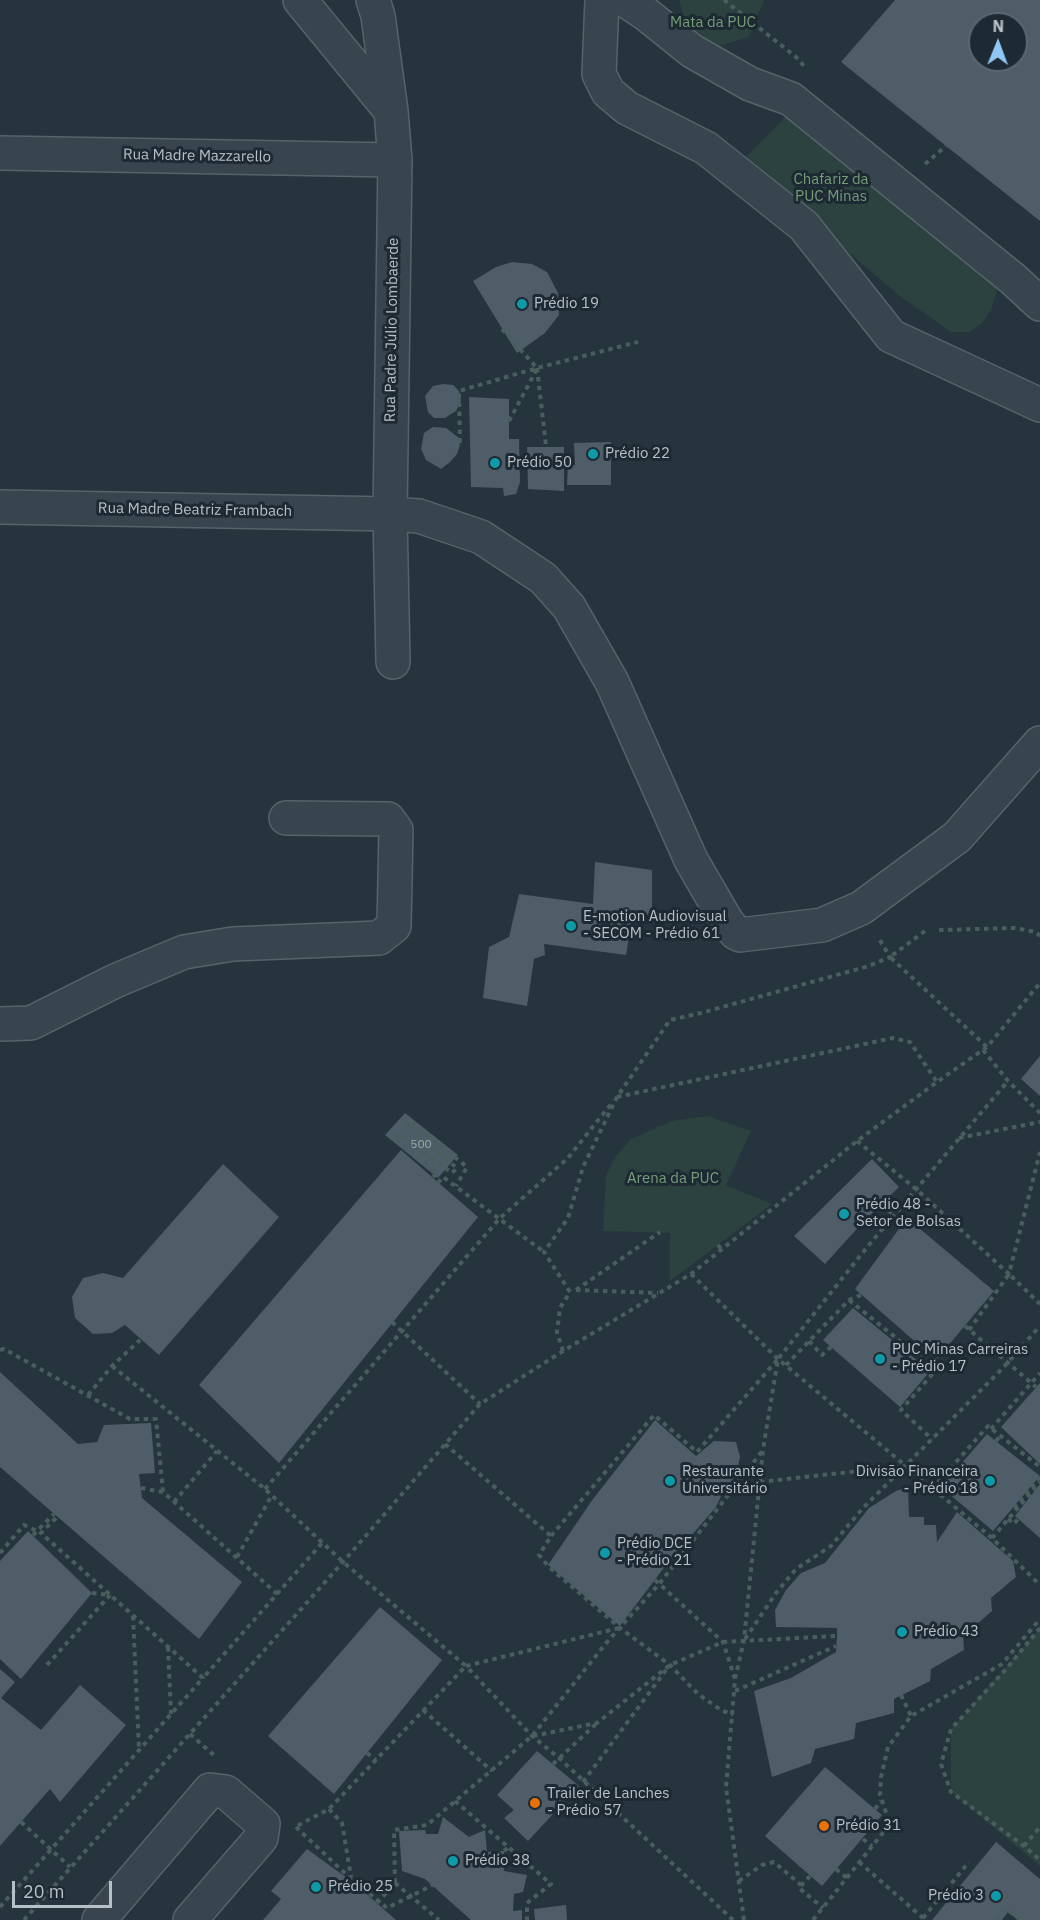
<!DOCTYPE html>
<html>
<head>
<meta charset="utf-8">
<style>
  body { margin:0 }
  #map { position:relative; width:1040px; height:1920px; overflow:hidden; background:#26343d; font-family:"IBM Plex Sans",sans-serif }
  canvas { display:block }
  .north { position:absolute; left:968px; top:12px; width:60px; height:60px; box-sizing:border-box; background:#1e2a33; border:2px solid #5b666f; border-radius:50%; rotate:1deg; font-size:16px; font-weight:700; line-height:24px; text-align:center; color:#b6c0c8 }
  .north::after { content:''; display:block; margin:auto; width:21px; height:27px; background:#90c6f3; clip-path:polygon(50% 0,100% 100%,50% 72%,0 100%) }
  .scale { position:absolute; left:12px; top:1881px; width:100px; height:27px; box-sizing:border-box; border:3px solid #b6c0c8; border-top:0; padding-left:8px; font-size:18px; line-height:21px; white-space:nowrap; color:#b6c0c8; -webkit-text-stroke:4px #1e2a33; paint-order:stroke }
</style>
</head>
<body>
<div id="map">
<canvas width="1040" height="1920"></canvas>
<div class="north">N</div>
<div class="scale">20 m</div>
</div>
<script>
const context = document.querySelector('canvas').getContext('2d');
context.lineJoin = 'round';
function paint(path, color) { context.fillStyle = color; context.fill(path, 'evenodd'); }
const shape = rows => new Path2D(rows.map(r => 'M' + r).join(''));
function trace(path, color, width, dash) { context.strokeStyle = color; context.lineWidth = width; context.lineCap = dash ? 'butt' : 'round'; context.setLineDash(dash || []); context.stroke(path); }
function label(font, color, halo, rows, align = 'center') {
  context.font = font + ' "IBM Plex Sans",sans-serif'; context.lineWidth = 6; context.setLineDash([]); context.textBaseline = 'middle'; context.strokeStyle = halo; context.fillStyle = color; for (const [text, x, y, turn = 0] of rows) {
    context.save(); context.translate(x, y); context.rotate((+turn || 0) * Math.PI / 180); context.textAlign = isNaN(turn) ? turn : align; if (halo) context.strokeText(text, 0, 0); context.fillText(text, 0, 0); context.restore();
  }
}
const green = shape([
  [679,0,764,0,749,37,712,48,696,42,686,24],
  [790,113,999,284,991,310,981,324,969,332,951,332,901,297,759,176,741,162],
  [708,1116,751,1131,726,1185,772,1204,670,1281,670,1233,603,1231,606,1175,615,1157,630,1140,671,1121],
  [1040,1628,1040,1866,951,1792,951,1729]
]);
const building = shape([
  [895,0,1040,0,1040,221,841,62],
  [980,24,1016,24,1016,60,980,60],
  [512,262,532,264,547,272,558,293,559,315,545,333,517,353,473,281,496,267],
  [443,384,453,385,459,391,461,401,456,411,445,418,434,418,428,412,425,396,433,386],
  [469,397,509,399,509,439,519,439,520,482,516,494,504,496,503,488,471,487],
  [433,427,446,428,459,438,460,445,457,454,450,462,441,469,426,460,421,449,424,433],
  [611,442,611,485,567,485,568,465,575,465,574,443],
  [527,447,564,447,564,491,528,489],
  [595,862,652,870,652,915,633,913,626,955,544,944,545,955,534,959,527,1006,483,998,489,947,509,937,519,894,593,904],
  [1040,1056,1040,1096,1021,1079],
  [405,1113,458,1155,438,1178,385,1135],
  [401,1150,478,1217,279,1463,199,1385],
  [872,1159,899,1187,863,1222,825,1264,794,1236],
  [223,1164,279,1217,159,1355,125,1325,112,1333,93,1334,75,1318,72,1297,83,1278,103,1273,123,1278],
  [907,1218,994,1291,936,1360,855,1289],
  [853,1308,930,1371,900,1407,823,1340],
  [0,1372,78,1444,97,1442,104,1425,151,1423,155,1473,139,1474,142,1498,242,1582,199,1639,0,1467],
  [1040,1383,1040,1464,1001,1427],
  [655,1420,696,1456,714,1441,736,1442,740,1457,736,1475,721,1496,716,1507,666,1565,620,1626,548,1565,593,1499],
  [987,1434,1040,1476,993,1531,941,1487],
  [1040,1484,1040,1538,1015,1516],
  [908,1487,909,1517,924,1517,924,1525,936,1525,937,1542,957,1512,1013,1561,1016,1577,991,1598,992,1611,963,1636,964,1650,931,1669,930,1681,894,1699,894,1713,856,1723,854,1739,815,1749,811,1763,772,1777,754,1691,791,1678,836,1652,837,1636,837,1628,776,1627,775,1610,786,1590,801,1573,825,1563,869,1508,896,1491],
  [28,1531,92,1593,21,1679,0,1659,0,1561],
  [380,1607,442,1660,334,1794,268,1736],
  [0,1669,15,1682,1,1698,41,1730,80,1685,126,1725,60,1802,50,1789,0,1846],
  [537,1751,579,1786,528,1841,504,1818,514,1810,497,1795],
  [825,1767,882,1815,822,1886,765,1836],
  [443,1817,469,1837,485,1830,487,1852,504,1851,504,1871,527,1875,523,1892,514,1894,513,1911,522,1910,522,1920,471,1920,425,1879,402,1871,399,1831,425,1830,426,1834,438,1834],
  [996,1842,1040,1879,1040,1920,1018,1920,1008,1912,1002,1920,932,1920],
  [307,1849,354,1883,396,1920,263,1920,281,1899,271,1891],
  [566,1905,567,1920,535,1920,534,1909]
]);
const path = shape([
  [724,0,796,57,804,66],
  [925,164,946,146],
  [502,329,537,368,638,342],
  [537,368,546,446],
  [509,421,537,369],
  [459,438,460,445,459,391,537,368],
  [939,930,1015,928,1036,932,1040,936],
  [925,931,890,957,987,1047],
  [983,1050,1008,1081,1040,1113],
  [617,1097,893,1038,910,1042,937,1082],
  [959,1138,1040,1122],
  [857,1141,916,1189,1009,1274,1040,1152],
  [433,1177,437,1173,394,1138,399,1133,452,1173,457,1168,406,1128,411,1122,467,1167,456,1186],
  [438,1183,443,1177,544,1252],
  [881,1205,894,1215],
  [718,1245,722,1250],
  [691,1274,778,1359,992,1538,1040,1585],
  [576,1290,660,1232],
  [576,1290,658,1293],
  [849,1300,936,1370,901,1410,932,1439],
  [392,1322,480,1404],
  [965,1326,1036,1387],
  [969,1330,1009,1274,1040,1304],
  [809,1341,822,1355,831,1347],
  [0,1350,4,1349,130,1419,156,1419,163,1492],
  [563,1351,557,1332,560,1308,570,1292,544,1252,568,1218,583,1167,617,1097,670,1020,701,1013,869,966,890,957,878,937],
  [786,1365,849,1300,861,1295],
  [112,1366,265,1489,343,1562,466,1666,329,1809,297,1826],
  [88,1395,112,1366,140,1340],
  [991,1429,1040,1373],
  [996,1441,1000,1436],
  [445,1444,551,1536,539,1555,548,1566,620,1628,670,1665,698,1694,721,1710,733,1715],
  [760,1482,905,1466],
  [141,1488,163,1492,277,1594,203,1678],
  [265,1489,500,1218,567,1159,612,1103],
  [932,1489,988,1426,1040,1467],
  [174,1502,217,1451],
  [1014,1508,1040,1477],
  [1008,1519,1014,1524,1018,1519],
  [33,1535,54,1514],
  [551,1536,654,1415,697,1452,778,1359],
  [992,1538,1040,1482],
  [0,1553,24,1525,41,1533],
  [237,1557,272,1495],
  [655,1580,723,1642,735,1679],
  [92,1593,110,1595],
  [277,1594,323,1542],
  [133,1616,139,1749],
  [619,1628,466,1666,532,1736,559,1758,733,1920],
  [1040,1628,1007,1668,951,1729,941,1764,951,1792,1024,1846,1040,1860],
  [745,1639,776,1593,796,1569,831,1546,862,1509,1002,1369,1040,1326],
  [168,1647,171,1714],
  [47,1665,110,1595],
  [735,1691,836,1646],
  [901,1695,911,1716],
  [423,1710,492,1771],
  [190,1734,216,1757],
  [533,1736,597,1723,670,1665,723,1642,837,1636],
  [367,1753,376,1760],
  [553,1764,597,1723],
  [583,1782,666,1670],
  [455,1801,551,1884,527,1903,527,1920],
  [329,1809,342,1823,351,1877],
  [875,1809,881,1801],
  [21,1822,70,1867],
  [296,1827,351,1879,387,1908,433,1885],
  [863,1839,872,1846],
  [1024,1846,1040,1827],
  [504,1851,509,1847],
  [859,1862,923,1918,921,1920],
  [836,1869,847,1878],
  [810,1876,799,1888,823,1908],
  [739,1881,762,1865,774,1862,801,1885],
  [395,1883,439,1920],
  [377,1903,395,1883,394,1830,427,1825,532,1736,607,1642,660,1583,763,1450],
  [0,1907,203,1678,41,1533,57,1517],
  [923,1918,969,1862],
  [24,1920,343,1562,480,1404,563,1351,691,1274,857,1141,937,1082,987,1047,1040,983],
  [744,1920,726,1787,735,1679,744,1640,763,1449,778,1359,868,1246,1008,1081],
  [813,1920,890,1824,880,1795,881,1777,888,1747,911,1716,1002,1664,1040,1619],
  [997,1920,1006,1909,1021,1920]
]);
const minor = shape([
  [300,0,391,111],
  [373,0,378,16,391,111,395,160,390,514,393,662],
  [602,0,599,74,608,92,627,108,706,148,804,226,891,336,1040,405],
  [625,0,646,14,692,51,750,84,791,99,1013,279,1040,304],
  [0,153,395,160],
  [0,507,390,514,419,516,481,537,543,578,569,607,612,682,691,860,727,922,736,933,740,935,822,925,861,908,957,837,1040,743],
  [0,1024,31,1023,115,981,184,952,233,944,379,938,394,926,396,830,388,819,286,818],
  [99,1920,210,1790,226,1792,263,1824,261,1838,190,1920]
]);
const markers = [
  [522,304,6,"#0f9aa8"],
  [593,454,6,"#0f9aa8"],
  [495,463,6,"#0f9aa8"],
  [571,926,6,"#0f9aa8"],
  [844,1214,6,"#0f9aa8"],
  [880,1359,6,"#0f9aa8"],
  [670,1481,6,"#0f9aa8"],
  [990,1481,6,"#0f9aa8"],
  [605,1553,6,"#0f9aa8"],
  [902,1632,6,"#0f9aa8"],
  [535,1803,6,"#e8710a"],
  [824,1826,6,"#e8710a"],
  [453,1861,6,"#0f9aa8"],
  [316,1887,6,"#0f9aa8"],
  [996,1896,6,"#0f9aa8"]
];
const numberNames = [
  ["500",421,1145]
];
const parkNames = [
  ["Mata da PUC",713,23],
  ["Chafariz da",831,180],
  ["PUC Minas",831,197],
  ["Arena da PUC",673,1179]
];
const streetNames = [
  ["Rua Madre Mazzarello",197,156,1],
  ["Rua Padre Júlio Lombaerde",392,330,-89],
  ["Rua Madre Beatriz Frambach",195,510,1]
];
const poiNames = [
  ["Prédio 19",534,304],
  ["Prédio 22",605,454],
  ["Prédio 50",507,463],
  ["E-motion Audiovisual",583,917],
  ["- SECOM - Prédio 61",583,934],
  ["Prédio 48 -",856,1205],
  ["Setor de Bolsas",856,1222],
  ["PUC Minas Carreiras",892,1350],
  ["- Prédio 17",892,1367],
  ["Restaurante",682,1472],
  ["Universitário",682,1489],
  ["Divisão Financeira",978,1472,"right"],
  ["- Prédio 18",978,1489,"right"],
  ["Prédio DCE",617,1544],
  ["- Prédio 21",617,1561],
  ["Prédio 43",914,1632],
  ["Trailer de Lanches",547,1794],
  ["- Prédio 57",547,1811],
  ["Prédio 31",836,1826],
  ["Prédio 38",465,1861],
  ["Prédio 25",328,1887],
  ["Prédio 3",984,1896,"right"]
];
paint(green, '#2b423f');
paint(building, '#4f5d68');
trace(minor, '#57636b', 36);
trace(path, '#4a5e5e', 4, [4.5, 4.5]);
trace(minor, '#39454e', 33);
for (const [x, y, r, color] of markers) { const dot = new Path2D(); dot.arc(x, y, r, 0, 2 * Math.PI); context.fillStyle = color; context.fill(dot); trace(dot, '#1e2a33', 2); }
label('12px', '#9ca7b0', null, numberNames);
label('15px', '#759d78', '#1e2a33', parkNames);
label('15px', '#b6c0c8', '#1e2a33', streetNames);
label('15px', '#b6c0c8', '#1e2a33', poiNames, 'left');
</script>
</body>
</html>
